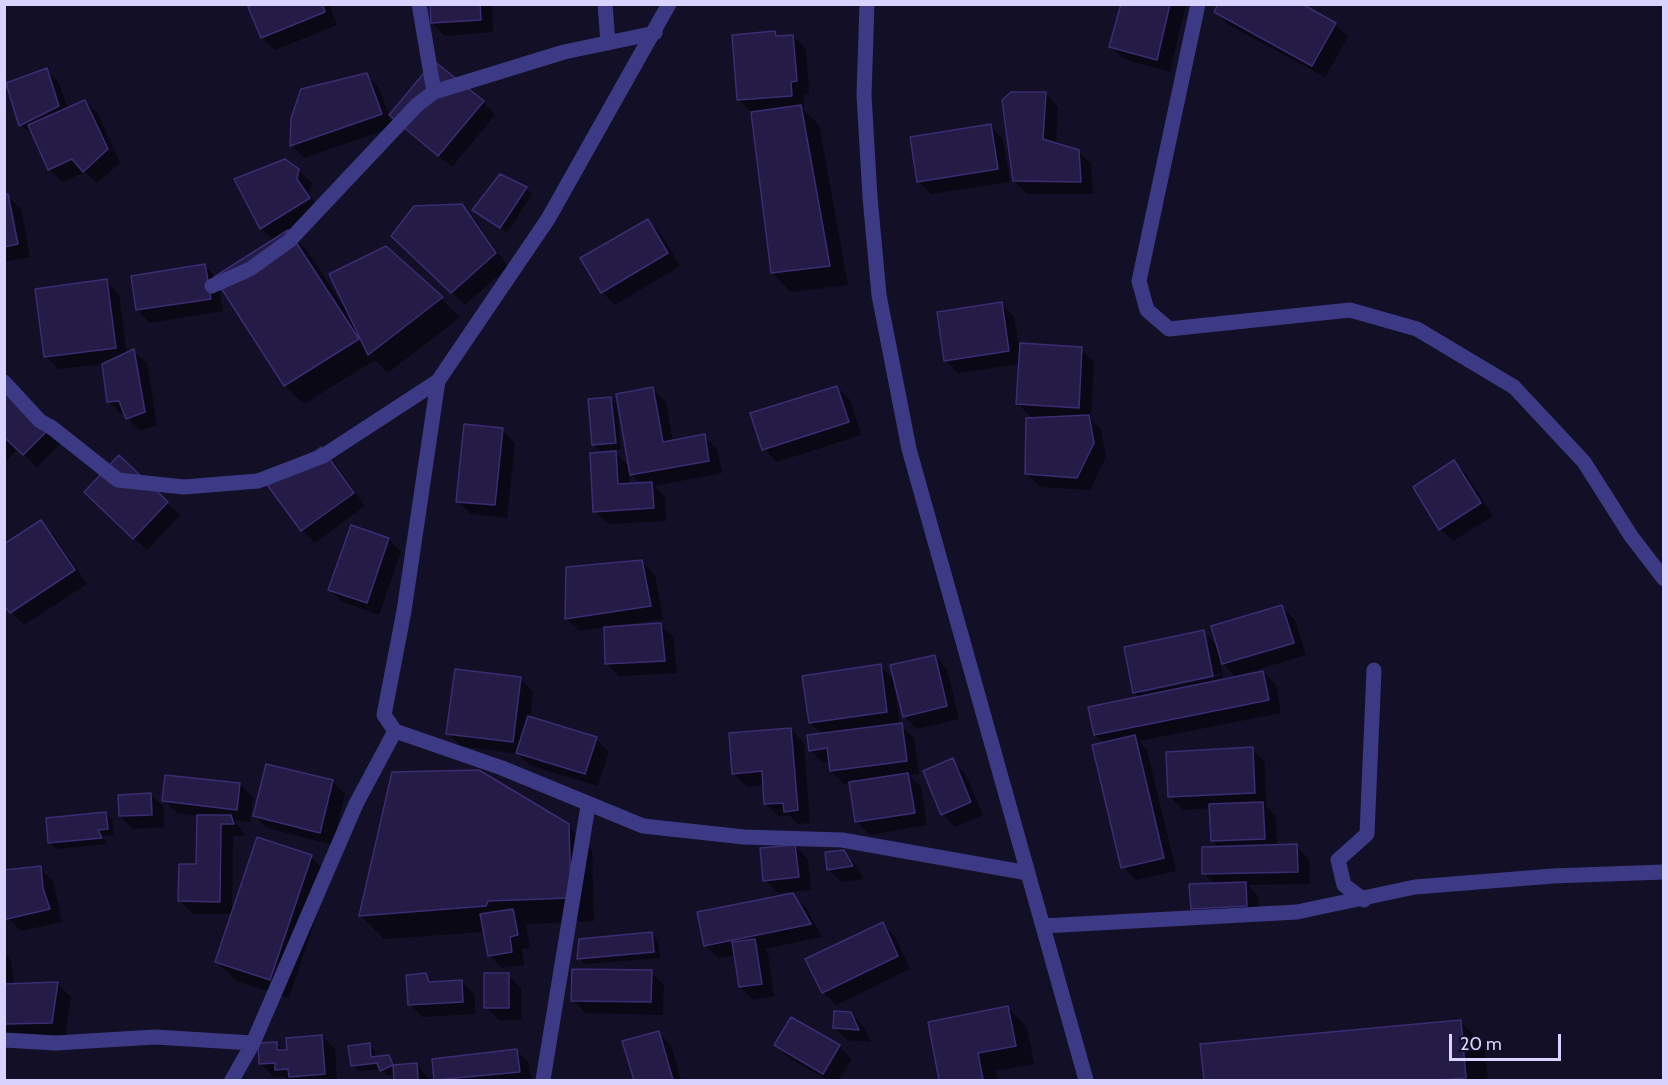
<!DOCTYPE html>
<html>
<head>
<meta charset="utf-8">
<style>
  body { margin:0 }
  #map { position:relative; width:1668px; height:1085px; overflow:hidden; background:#130f26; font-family:Cabin,sans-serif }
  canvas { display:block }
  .frame { position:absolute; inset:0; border:6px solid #d9d4ff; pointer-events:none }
  .scale { position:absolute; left:1449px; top:1034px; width:112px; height:27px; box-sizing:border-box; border:3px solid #d9d4ff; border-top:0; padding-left:8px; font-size:18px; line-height:21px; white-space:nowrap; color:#d9d4ff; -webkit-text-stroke:4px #130f26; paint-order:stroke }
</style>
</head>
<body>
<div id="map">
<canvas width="1668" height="1085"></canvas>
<div class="frame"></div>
<div class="scale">20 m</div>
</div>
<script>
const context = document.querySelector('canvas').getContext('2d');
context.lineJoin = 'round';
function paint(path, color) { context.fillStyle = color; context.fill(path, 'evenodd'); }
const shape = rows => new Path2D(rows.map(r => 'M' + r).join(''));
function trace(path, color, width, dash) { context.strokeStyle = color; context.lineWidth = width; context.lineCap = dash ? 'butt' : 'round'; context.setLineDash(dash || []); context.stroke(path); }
const shadow = shape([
  [258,4,329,4,337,25,275,50,262,38,250,8],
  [431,4,492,4,493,32,445,36,432,23],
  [1123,4,1186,4,1170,72,1124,59,1111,47],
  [1299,4,1335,24,1348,37,1325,77,1229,25,1216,12],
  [774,33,779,37,793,36,806,49,809,94,804,94,804,108,802,108,819,125,848,285,791,292,772,273,752,113,738,99],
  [46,70,59,83,68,109,85,101,98,114,120,163,97,183,85,172,62,182,49,169,35,137,21,125],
  [366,75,379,88,394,127,304,158,291,145],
  [1046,94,1058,107,1056,145,1078,151,1091,164,1093,194,1027,194,1014,181],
  [483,102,495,115,452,167,404,128],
  [990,126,1003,139,1010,182,931,194,918,181],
  [298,170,312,183,309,193,321,212,288,232,307,250,347,312,386,247,460,317,388,373,375,360,304,404,285,386,218,281,223,311,150,323,137,310,205,266,216,278,274,241,261,228],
  [526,188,532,194,507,233,474,210],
  [4,196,8,196,21,209,30,257,4,262],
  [461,206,475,219,508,267,465,305,406,249],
  [648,221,661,234,680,266,615,305,602,292],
  [106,281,119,294,127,354,134,351,147,363,157,425,140,431,125,414,121,414,108,401,104,364,59,369,46,357],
  [1001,304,1014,316,1020,354,1081,349,1094,362,1091,419,1101,430,1106,457,1090,490,1040,487,1027,474,1033,419,1018,404,1020,364,958,373,945,360],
  [5,384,63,441,37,467,18,449,4,463],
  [837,387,850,400,861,435,777,462,764,449],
  [653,389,666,402,673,442,704,436,717,449,722,473,654,486,665,497,666,521,608,524,595,511,616,453,630,468],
  [629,472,641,484,630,485],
  [610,398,617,404,621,449,600,451,594,445],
  [502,430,515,443,507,518,471,514,458,502],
  [321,449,334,462,365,506,315,543,302,530],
  [1454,462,1467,475,1493,516,1453,541,1440,529],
  [167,503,180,515,147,550,99,505],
  [41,522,54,535,87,584,24,625,11,612],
  [389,539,401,552,379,615,343,602,330,590],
  [642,562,655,575,663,619,624,625,624,627,660,624,673,637,677,673,619,676,606,663,606,627,579,631,566,618],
  [1282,607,1295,620,1306,655,1243,674,1243,676,1263,672,1276,685,1281,713,1139,741,1147,750,1176,871,1136,880,1123,867,1105,744,1095,735,1140,698,1135,693,1203,632,1218,646],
  [1219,660,1237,678,1224,680],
  [1220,673,1221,676,1142,693,1142,690],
  [935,656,947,669,959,719,917,729,904,716,896,683,894,684,900,725,914,738,919,774,909,775,921,787,927,825,870,835,857,822,851,783,844,784,831,771,831,762,823,763,810,750,823,735,810,723,880,666,896,681],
  [520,679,533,692,530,718,596,739,609,752,598,786,531,766,518,754,461,746,448,733],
  [791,730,804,743,810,823,798,824,789,815,778,816,765,803,764,785,747,787,734,774],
  [1252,749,1265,762,1266,806,1276,816,1277,846,1296,846,1309,859,1310,884,1248,885,1258,896,1260,918,1205,921,1192,908,1215,885,1204,873,1220,848,1212,841,1211,808,1183,810,1170,797],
  [952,760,965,773,983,815,955,827,943,814],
  [332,781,345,794,333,845,267,828,254,815],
  [240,784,253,797,250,822,234,820,246,836,233,836,232,914,193,914,180,901,197,866,198,816,177,813,164,800],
  [151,795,164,807,164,827,133,829,120,816],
  [106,813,112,820,114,835,103,836,107,844,56,849,50,843],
  [568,826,592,850,594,921,526,924,530,948,522,949,524,965,502,968,489,955,485,932,384,939,360,915],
  [795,846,808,859,811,890,778,893,765,880],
  [843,852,856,865,864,879,841,882,828,869],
  [311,857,330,876,289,998,236,981,217,962],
  [40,868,53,881,62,922,21,931,8,918],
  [793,895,806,908,822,937,764,949,768,953,774,996,753,1000,740,987,735,955,718,958,705,945],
  [882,924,895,937,910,969,836,1005,823,992],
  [652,934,658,940,660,958,585,964,579,958],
  [4,952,11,959,14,986,58,984,71,997,65,1035,4,1037],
  [651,972,664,985,663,1015,586,1013,573,1000],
  [426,975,434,983,462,982,475,995,475,1014,422,1017,410,1004],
  [508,975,521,988,521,1020,499,1020,486,1007],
  [1008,1008,1027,1027,1034,1064,996,1071,998,1080,941,1080,930,1023],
  [851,1013,864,1027,871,1042,847,1040,834,1027],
  [792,1019,839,1046,852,1059,839,1080,828,1080,789,1058,776,1045],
  [1460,1021,1484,1045,1488,1080,1205,1080,1202,1046],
  [658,1032,671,1045,681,1080,635,1080,624,1042],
  [322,1036,335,1049,337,1080,288,1080,283,1076,274,1077,261,1064,276,1043,284,1051],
  [369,1045,375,1051,376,1058,388,1056,396,1066,416,1064,430,1080,396,1080,395,1073,388,1076,381,1069,359,1071,352,1065],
  [516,1050,529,1063,531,1080,436,1080,434,1060]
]);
const building = shape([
  [254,4,322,4,325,12,261,38,248,7,254,4],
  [430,4,480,4,481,20,431,23,430,4],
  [1121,4,1170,4,1157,60,1109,47,1121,4],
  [1218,4,1302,4,1336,23,1312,66,1214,12,1218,4],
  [775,31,776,36,793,35,797,81,791,82,792,96,737,100,732,35,775,31],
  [434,61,484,101,438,156,389,115,434,61],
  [47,68,59,106,19,126,6,83,47,68],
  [367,73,382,114,290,146,291,118,301,89,367,73],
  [1011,92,1046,92,1043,139,1079,150,1081,182,1013,181,1002,100,1011,92],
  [85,100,108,149,83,172,72,159,48,170,28,125,85,100],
  [801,105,830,266,771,273,751,112,801,105],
  [991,124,998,169,917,182,910,137,991,124],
  [285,159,299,169,297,179,310,198,260,229,234,179,285,159],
  [500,174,527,187,500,228,472,210,500,174],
  [8,194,18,244,4,247,4,195,8,194],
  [462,204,496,253,451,293,391,236,414,206,462,204],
  [648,219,668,253,601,293,580,258,648,219],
  [288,230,359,339,284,386,214,277,288,230],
  [386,246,443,297,368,355,329,274,386,246],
  [205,264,211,299,136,310,131,276,205,264],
  [107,279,116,348,44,357,35,289,107,279],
  [1002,302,1009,351,944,361,937,312,1002,302],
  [1020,343,1082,347,1079,408,1016,404,1020,343],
  [134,349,145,412,126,419,119,401,107,402,102,364,134,349],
  [5,382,51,427,23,455,4,437,5,382],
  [837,386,849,422,762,450,750,413,837,386],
  [653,387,663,442,705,434,709,461,630,475,616,394,653,387],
  [611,397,616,443,592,445,588,399,611,397],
  [1089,415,1094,443,1077,478,1025,474,1026,418,1089,415],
  [464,424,503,428,495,505,456,502,464,424],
  [321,447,354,493,301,531,268,486,321,447],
  [616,451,618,484,652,482,654,508,593,512,590,453,616,451],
  [119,455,168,502,133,539,84,492,119,455],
  [1454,460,1481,503,1439,530,1413,487,1454,460],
  [41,520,75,570,10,613,4,606,4,544,41,520],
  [351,525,389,538,367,603,328,590,351,525],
  [642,560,651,606,565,619,566,567,642,560],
  [1282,605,1294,643,1222,664,1211,626,1282,605],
  [661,623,665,661,605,664,604,627,661,623],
  [1204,630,1213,676,1133,693,1124,647,1204,630],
  [935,655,947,706,903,717,890,665,935,655],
  [881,664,887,712,809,723,802,676,881,664],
  [455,669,521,677,513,742,446,734,455,669],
  [1263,671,1269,700,1094,735,1088,707,1263,671],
  [528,716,597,737,585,774,516,753,528,716],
  [902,723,907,761,830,771,827,748,809,751,807,735,902,723],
  [791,728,798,810,784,812,783,803,764,804,762,771,732,774,729,733,791,728],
  [1135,735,1164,858,1121,868,1092,745,1135,735],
  [1253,747,1255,793,1168,797,1166,752,1253,747],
  [953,758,971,802,941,815,923,771,953,758],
  [266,764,333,780,320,833,253,816,266,764],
  [479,770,569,824,571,898,488,901,486,906,359,916,392,772,479,770],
  [908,773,915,813,855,822,849,782,908,773],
  [165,775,240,783,237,810,162,801,165,775],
  [151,793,152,815,119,816,118,795,151,793],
  [1263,802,1265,839,1211,841,1209,804,1263,802],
  [106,812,108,829,98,830,102,838,48,843,46,818,106,812],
  [197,815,231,815,234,824,221,824,220,902,178,901,179,864,196,864,197,815],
  [257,837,312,855,270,980,215,962,257,837],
  [1297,844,1298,872,1202,874,1202,847,1297,844],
  [795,845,799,877,763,881,760,848,795,845],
  [844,850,853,866,827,870,825,852,844,850],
  [41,866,43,888,50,909,7,919,4,915,4,870,41,866],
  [1246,882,1247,906,1191,909,1189,884,1246,882],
  [793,893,811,924,704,946,697,912,793,893],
  [513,909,518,935,510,937,512,952,488,956,480,914,513,909],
  [883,922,898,956,822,993,805,959,883,922],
  [652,932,654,952,577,959,579,939,652,932],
  [755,939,762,984,739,987,732,942,755,939],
  [572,969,652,970,651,1002,571,1001,572,969],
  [426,973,429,982,462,980,463,1002,408,1005,406,975,426,973],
  [484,973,509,973,509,1008,484,1008,484,973],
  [58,982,52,1023,4,1024,4,984,58,982],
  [1008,1006,1016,1046,978,1053,983,1080,939,1080,928,1022,1008,1006],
  [834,1011,851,1012,859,1030,833,1028,834,1011],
  [791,1017,840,1045,823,1074,774,1045,791,1017],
  [1461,1020,1466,1078,1439,1080,1204,1080,1200,1044,1461,1020],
  [659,1031,673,1080,634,1080,622,1041,659,1031],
  [322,1035,325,1074,289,1077,288,1069,275,1070,275,1063,259,1064,258,1043,277,1042,277,1050,287,1050,286,1038,322,1035],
  [370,1043,371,1057,389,1055,393,1065,380,1071,377,1063,351,1066,348,1046,370,1043],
  [517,1049,520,1072,434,1080,432,1059,517,1049],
  [417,1063,418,1080,394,1080,393,1065,417,1063]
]);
const minor = shape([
  [419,4,434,92],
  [605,4,608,43],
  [867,4,864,95,870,197,879,295,909,449,1086,1080],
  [1198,4,1139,281,1147,310,1169,329,1350,310,1417,329,1514,387,1584,462,1631,536,1664,579],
  [212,286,250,269,289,241,417,105,434,92,564,52,655,33],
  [4,382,40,421,51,427,118,480,184,487,258,481,323,456,438,381,548,219,669,4],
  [395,731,502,768,643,826,744,837,842,840,1028,873],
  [1364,900,1344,885,1338,860,1367,834,1374,670],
  [1043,926,1297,912,1415,887,1553,876,1664,872],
  [4,1040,56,1043,155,1037,253,1043],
  [232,1080,253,1043,356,804,395,731,384,715,404,611,438,381],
  [543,1080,588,806]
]);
paint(shadow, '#0007');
paint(building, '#241b47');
trace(building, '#3b2d73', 1.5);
trace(minor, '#3d3a85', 15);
</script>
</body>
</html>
